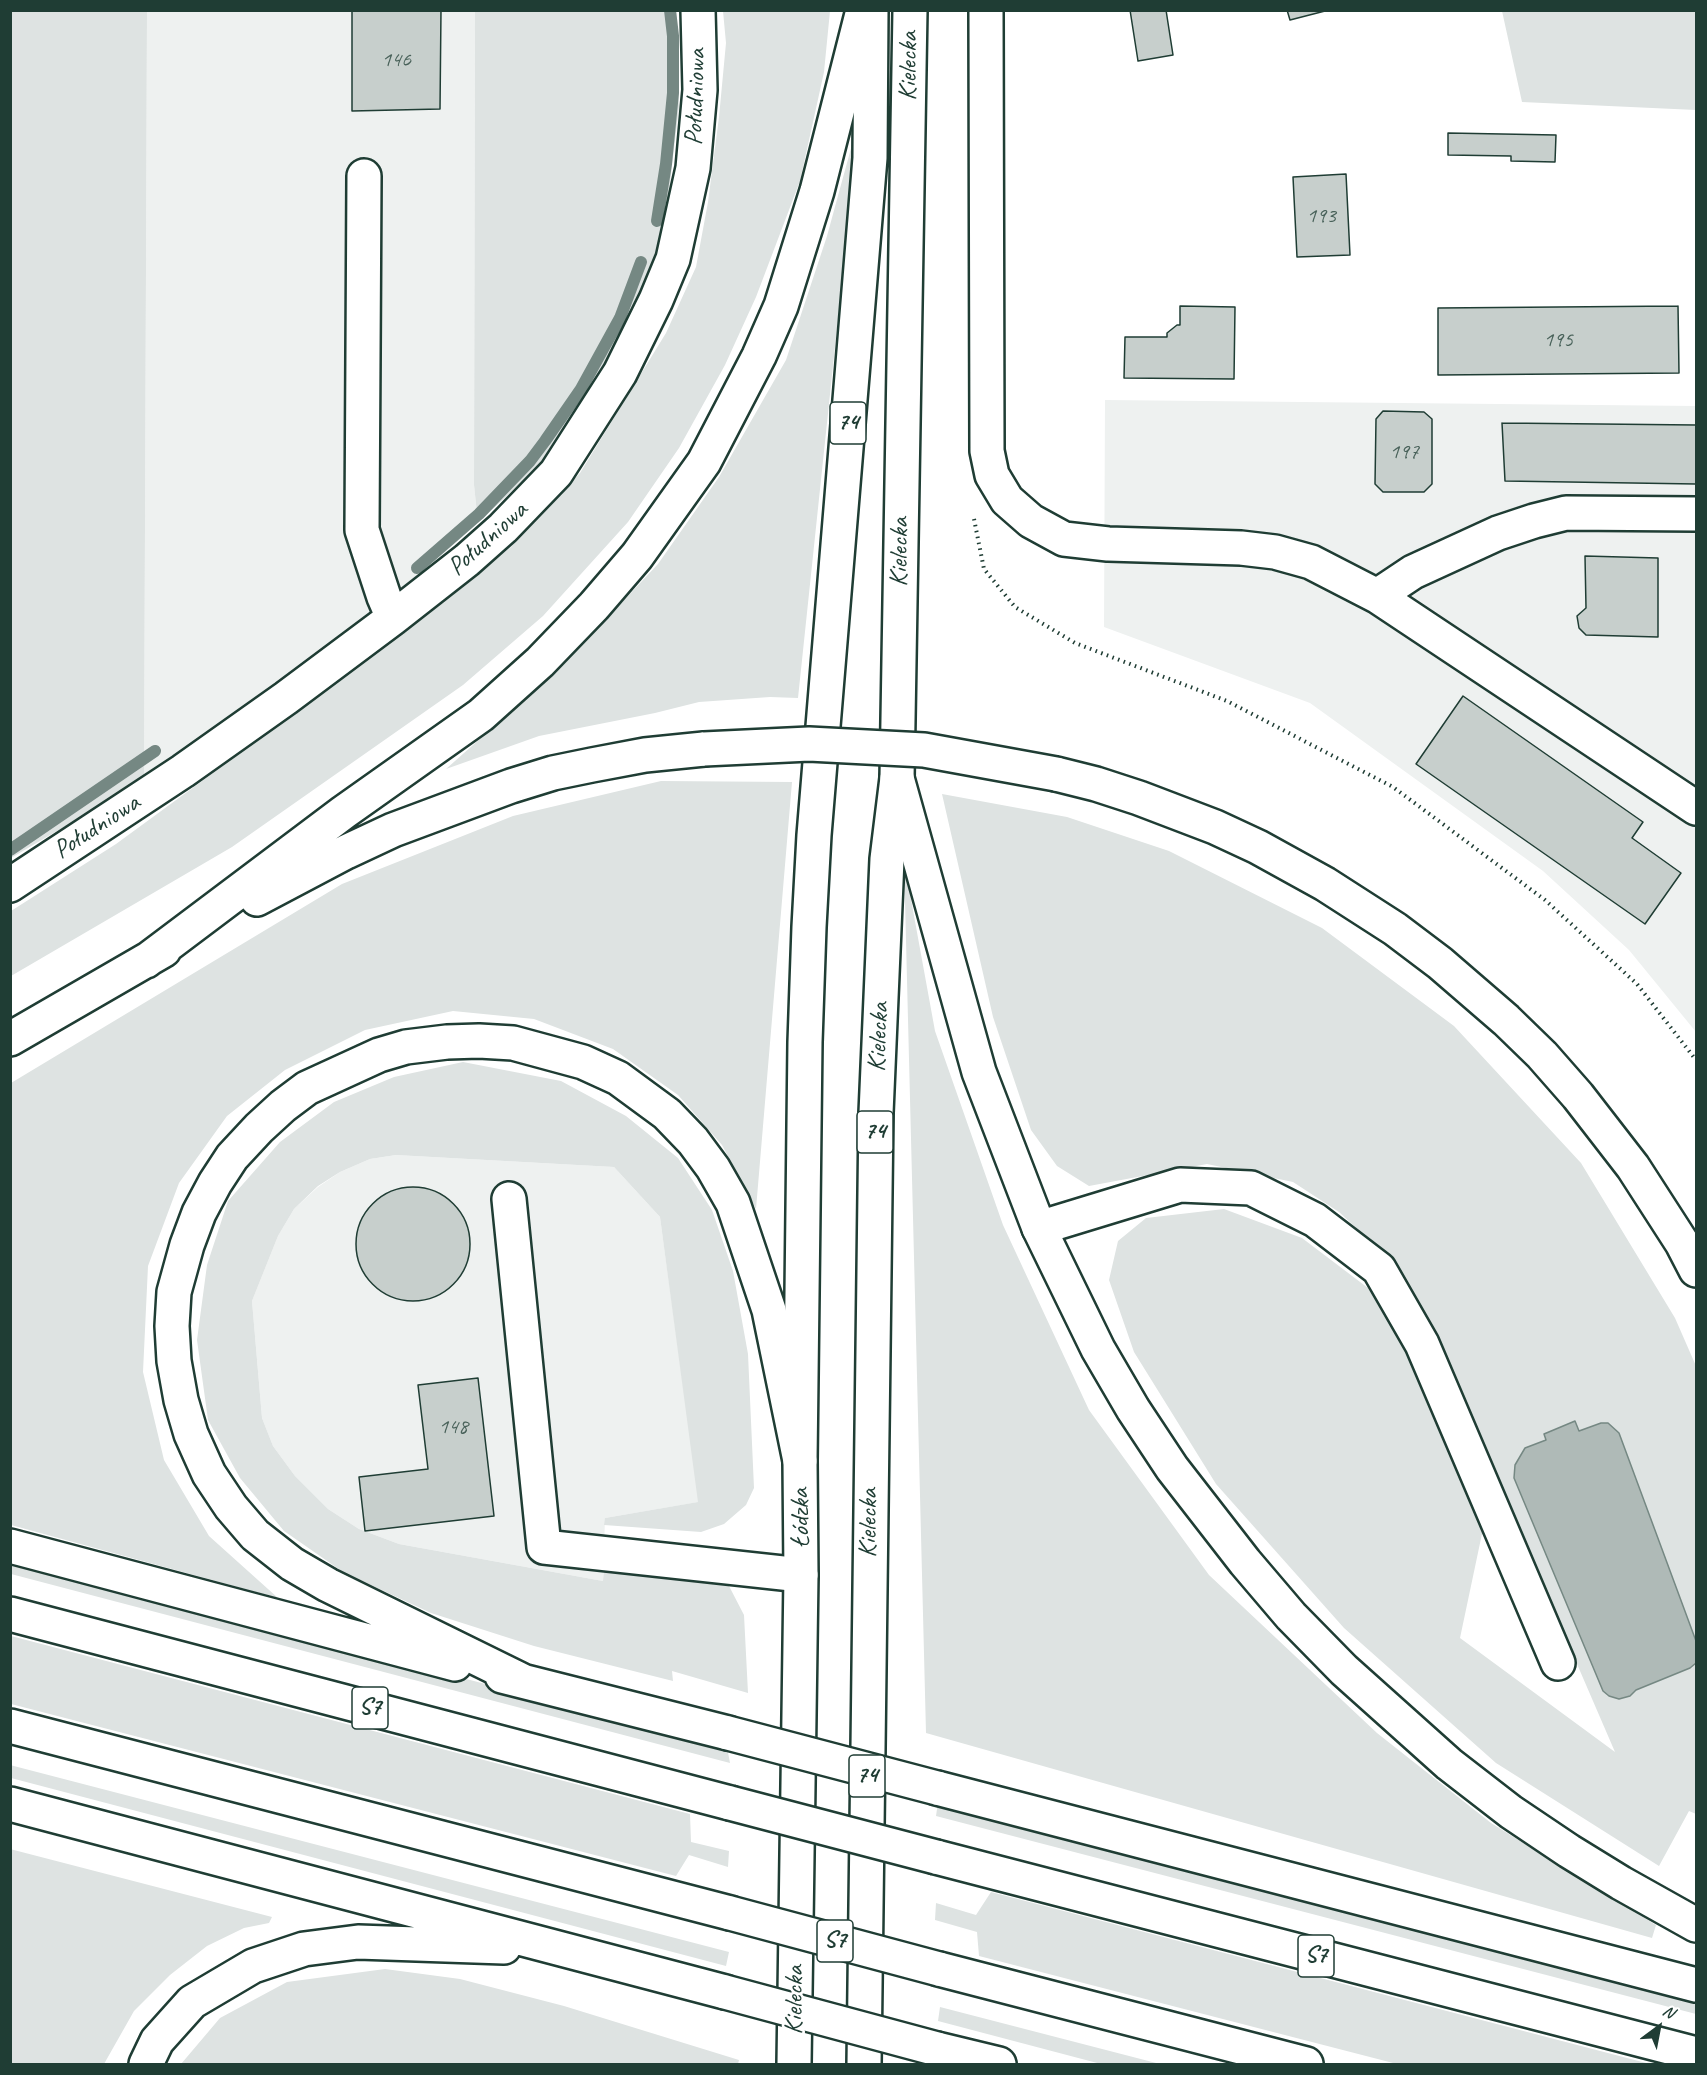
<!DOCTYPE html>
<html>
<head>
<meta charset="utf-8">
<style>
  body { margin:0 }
  #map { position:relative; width:1707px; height:2075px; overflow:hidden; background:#fff; font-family:Caveat,sans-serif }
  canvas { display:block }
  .frame { position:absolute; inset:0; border:12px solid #1f3d34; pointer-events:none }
  .north { position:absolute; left:1629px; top:1997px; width:60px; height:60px; -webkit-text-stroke:4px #fff; paint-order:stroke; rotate:32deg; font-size:16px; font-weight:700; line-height:24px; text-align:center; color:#1f3d34 }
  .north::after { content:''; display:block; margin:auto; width:21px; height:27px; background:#1f3d34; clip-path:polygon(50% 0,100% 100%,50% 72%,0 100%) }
</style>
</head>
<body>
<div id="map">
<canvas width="1707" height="2075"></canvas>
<div class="frame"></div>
<div class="north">N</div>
</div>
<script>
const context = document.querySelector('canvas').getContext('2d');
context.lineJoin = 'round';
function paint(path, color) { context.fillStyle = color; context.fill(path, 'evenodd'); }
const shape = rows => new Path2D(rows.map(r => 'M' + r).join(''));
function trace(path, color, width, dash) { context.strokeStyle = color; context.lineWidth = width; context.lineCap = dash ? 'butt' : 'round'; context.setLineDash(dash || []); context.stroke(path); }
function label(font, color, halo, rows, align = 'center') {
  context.font = font + ' Caveat,sans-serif'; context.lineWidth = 5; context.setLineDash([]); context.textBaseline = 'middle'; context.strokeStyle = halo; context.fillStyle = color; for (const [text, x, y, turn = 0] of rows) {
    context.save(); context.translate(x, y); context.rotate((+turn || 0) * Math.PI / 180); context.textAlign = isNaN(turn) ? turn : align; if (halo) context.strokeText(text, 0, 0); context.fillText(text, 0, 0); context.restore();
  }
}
const built = shape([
  [147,11,475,11,474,485,478,523,378,612,144,780],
  [1105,400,1696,406,1696,1032,1629,950,1543,871,1310,703,1104,627],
  [396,1155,614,1167,660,1217,699,1502,605,1518,603,1581,399,1544,359,1529,328,1509,295,1476,273,1446,262,1418,252,1301,278,1236,294,1209,318,1187,340,1172,370,1159]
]);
const green = shape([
  [11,11,147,11,144,780,11,858],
  [475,11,674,11,679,106,668,200,651,271,603,375,549,456,478,523,474,485],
  [723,11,830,11,824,72,800,181,756,297,725,365,679,448,628,522,543,616,463,685,232,847,11,976,11,911,116,844,377,653,511,547,580,473,666,333,696,267,708,202,719,117,726,43],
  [1502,11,1696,11,1696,110,1522,102],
  [859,119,798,698,770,697,699,702,655,713,539,736,446,769,562,666,658,564,719,477,786,360,827,236],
  [661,781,792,782,756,1209,722,1145,678,1095,613,1049,534,1019,453,1011,365,1030,285,1070,227,1116,179,1183,148,1266,143,1372,164,1460,209,1536,278,1598,11,1525,11,1083,342,884,513,816],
  [942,794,1067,817,1169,851,1322,928,1454,1026,1581,1163,1675,1318,1696,1366,1696,1814,1689,1811,1659,1866,1496,1763,1344,1628,1216,1484,1134,1352,1109,1280,1118,1241,1146,1218,1224,1209,1302,1238,1368,1288,1408,1351,1483,1529,1460,1638,1615,1752,1479,1437,1395,1264,1339,1212,1293,1182,1207,1164,1089,1186,1057,1166,1031,1130,993,1017],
  [904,861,935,1031,1003,1225,1089,1410,1209,1575,1377,1733,1491,1823,1656,1925,1652,1938,926,1733],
  [463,1062,561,1081,626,1116,678,1158,712,1210,733,1271,748,1354,754,1488,746,1505,724,1524,701,1532,604,1525,605,1518,698,1502,660,1217,614,1167,396,1155,370,1159,340,1172,318,1186,294,1209,278,1236,252,1301,262,1418,273,1446,295,1476,328,1509,359,1529,399,1544,603,1581,604,1566,716,1577,729,1586,744,1615,748,1693,672,1671,673,1681,534,1646,431,1613,343,1572,284,1531,240,1478,208,1420,197,1340,207,1265,228,1201,280,1142,334,1102,394,1077],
  [10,1560,727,1747,730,1763,11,1574],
  [11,1636,690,1814,691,1842,729,1851,728,1867,689,1855,676,1876,11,1704],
  [10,1765,729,1952,726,1966,11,1778],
  [938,1802,1696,1998,1696,2014,936,1816],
  [10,1849,118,1877,272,1917,269,1923,244,1928,207,1946,170,1975,134,2011,104,2064,11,2064],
  [991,1892,1650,2064,1397,2064,979,1956,977,1932,935,1920,936,1903,976,1915],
  [385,1969,460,1979,564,2006,739,2060,738,2064,181,2064,220,2018,287,1982],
  [940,2007,1160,2064,1101,2064,938,2021]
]);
const water = shape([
  [1575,1421,1579,1431,1601,1423,1608,1423,1619,1433,1696,1641,1696,1663,1690,1668,1636,1690,1630,1696,1619,1699,1609,1696,1603,1691,1514,1478,1515,1465,1525,1448,1546,1440,1544,1434,1575,1421]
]);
const stream = shape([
  [657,221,666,164,673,93,673,36,670,10],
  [417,568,479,514,530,461,545,441,581,389,620,318,641,262],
  [10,850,155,751]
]);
const building = shape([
  [352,10,441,10,440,109,352,111,352,10],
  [1130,10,1166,10,1173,55,1138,61,1130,10],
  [1287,10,1325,10,1325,11,1290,20,1287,10],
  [1448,133,1556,135,1555,162,1511,161,1511,156,1448,155,1448,133],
  [1346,174,1350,255,1297,257,1293,177,1346,174],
  [1180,306,1235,307,1234,379,1124,378,1125,337,1167,337,1167,333,1177,325,1180,325,1180,306],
  [1678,306,1679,373,1438,375,1438,308,1678,306],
  [1383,411,1424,412,1432,419,1432,484,1424,492,1383,492,1375,484,1376,419,1383,411],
  [1502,423,1696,425,1696,484,1505,481,1502,423],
  [1585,556,1658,558,1658,637,1586,635,1579,628,1577,616,1586,608,1585,556],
  [1463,696,1643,822,1632,838,1681,873,1645,924,1416,764,1463,696],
  '356 1244a57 57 0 1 1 114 0a57 57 0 1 1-114 0Z',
  [478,1378,494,1516,365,1531,359,1477,428,1469,418,1385,478,1378]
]);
const path = shape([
  [974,519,984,569,1015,607,1075,643,1227,701,1393,787,1545,900,1637,984,1696,1060]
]);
const minor = shape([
  [986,10,987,451,992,475,1007,500,1031,521,1064,539,1108,544,1241,548,1275,552,1311,562,1377,596,1696,808],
  [364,176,362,530,384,597,393,618],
  [1377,596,1413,572,1498,533,1534,521,1566,513,1696,514],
  [10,885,183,771,286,698,393,618,467,560,503,528,556,473,620,373,656,300,673,259,693,168,700,90,698,10],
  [509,1199,544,1547,801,1575],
  [1039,1228,1180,1185,1251,1188,1315,1220,1379,1269,1422,1344,1558,1663]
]);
const major = shape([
  [794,2064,801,1575,800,1461,805,1042,809,927,814,835,870,158,871,10],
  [864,2064,876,1113,887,859,897,778,910,10]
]);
const highway = shape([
  [1056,774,1096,784,1139,798,1215,827,1258,847,1325,884,1395,929,1440,963,1506,1020,1542,1055,1578,1096,1633,1167,1682,1243,1696,1270],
  [897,778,979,1072,1039,1228,1098,1349,1133,1409,1172,1468,1245,1562,1291,1616,1344,1670,1449,1764,1511,1812,1569,1851,1621,1883,1696,1925],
  [257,899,346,852,393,830,511,786,553,773,592,765,645,755,704,749],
  [146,961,344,812,481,715,540,662,594,606,637,556,704,462,759,356,781,306,817,191,863,10],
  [10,1039,164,950],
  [10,1546,455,1664],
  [10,1614,730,1803],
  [502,1676,728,1733],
  [523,1681,328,1585,292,1564,255,1535,231,1507,209,1474,191,1434,181,1400,174,1361,172,1326,174,1292,187,1245,199,1213,215,1183,232,1157,259,1128,283,1106,307,1088,379,1055,406,1047,447,1042,479,1041,513,1043,583,1062,618,1078,667,1114,693,1141,713,1168,733,1203,769,1310,800,1461],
  [10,1726,730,1913],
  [937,1788,1696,1985],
  [10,1804,725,1992],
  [936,1857,1696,2054],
  [939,1969,1306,2064],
  [937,2049,999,2064],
  [146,2064,157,2041,192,2002,253,1966,304,1949,358,1942,504,1947]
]);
const highwayBridge = shape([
  [704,749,809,744,924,750,1056,774],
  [728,1733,937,1788],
  [730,1803,936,1857],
  [730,1913,939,1969],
  [725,1992,937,2049]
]);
const numberNames = [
  ["146",396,60],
  ["193",1321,216],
  ["195",1558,340],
  ["197",1404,452],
  ["148",453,1427]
];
const shields = [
  [848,423,36],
  [875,1132,36],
  [370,1708,36],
  [867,1776,36],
  [835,1941,36],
  [1316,1956,36]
];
const shieldNames = [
  ["74",848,423],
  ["74",875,1132],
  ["S7",370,1708],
  ["74",867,1776],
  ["S7",835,1941],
  ["S7",1316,1956]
];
const streetNames = [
  ["Kielecka",909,66,-89],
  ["Południowa",696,97,-88],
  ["Południowa",488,539,-42],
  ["Kielecka",900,552,-89],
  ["Południowa",97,827,-33],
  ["Kielecka",879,1037,-87],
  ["Łódzka",801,1518,-90],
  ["Kielecka",869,1523,-89],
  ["Kielecka",795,2000,-89]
];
paint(built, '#eef1f0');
paint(green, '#dee3e2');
paint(water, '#afbab7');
trace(water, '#758883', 1.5);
trace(stream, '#758883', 12);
paint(building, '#c7cfcc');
trace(building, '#1f3d34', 1.5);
trace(minor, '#1f3d34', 38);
trace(major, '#1f3d34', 38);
trace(highway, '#1f3d34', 38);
trace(path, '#1f3d34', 4, [1.5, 4.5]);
trace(minor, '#fff', 33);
trace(major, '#fff', 33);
trace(highway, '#fff', 33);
trace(highwayBridge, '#1f3d34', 38, []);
trace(highwayBridge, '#fff', 33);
label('22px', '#49625a', null, numberNames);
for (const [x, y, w] of shields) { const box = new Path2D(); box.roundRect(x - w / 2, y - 21, w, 42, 4.5); context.fillStyle = '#fff'; context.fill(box); trace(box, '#1f3d34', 1.5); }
label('bold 24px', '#1f3d34', null, shieldNames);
label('26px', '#1f3d34', '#fff', streetNames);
</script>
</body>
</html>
